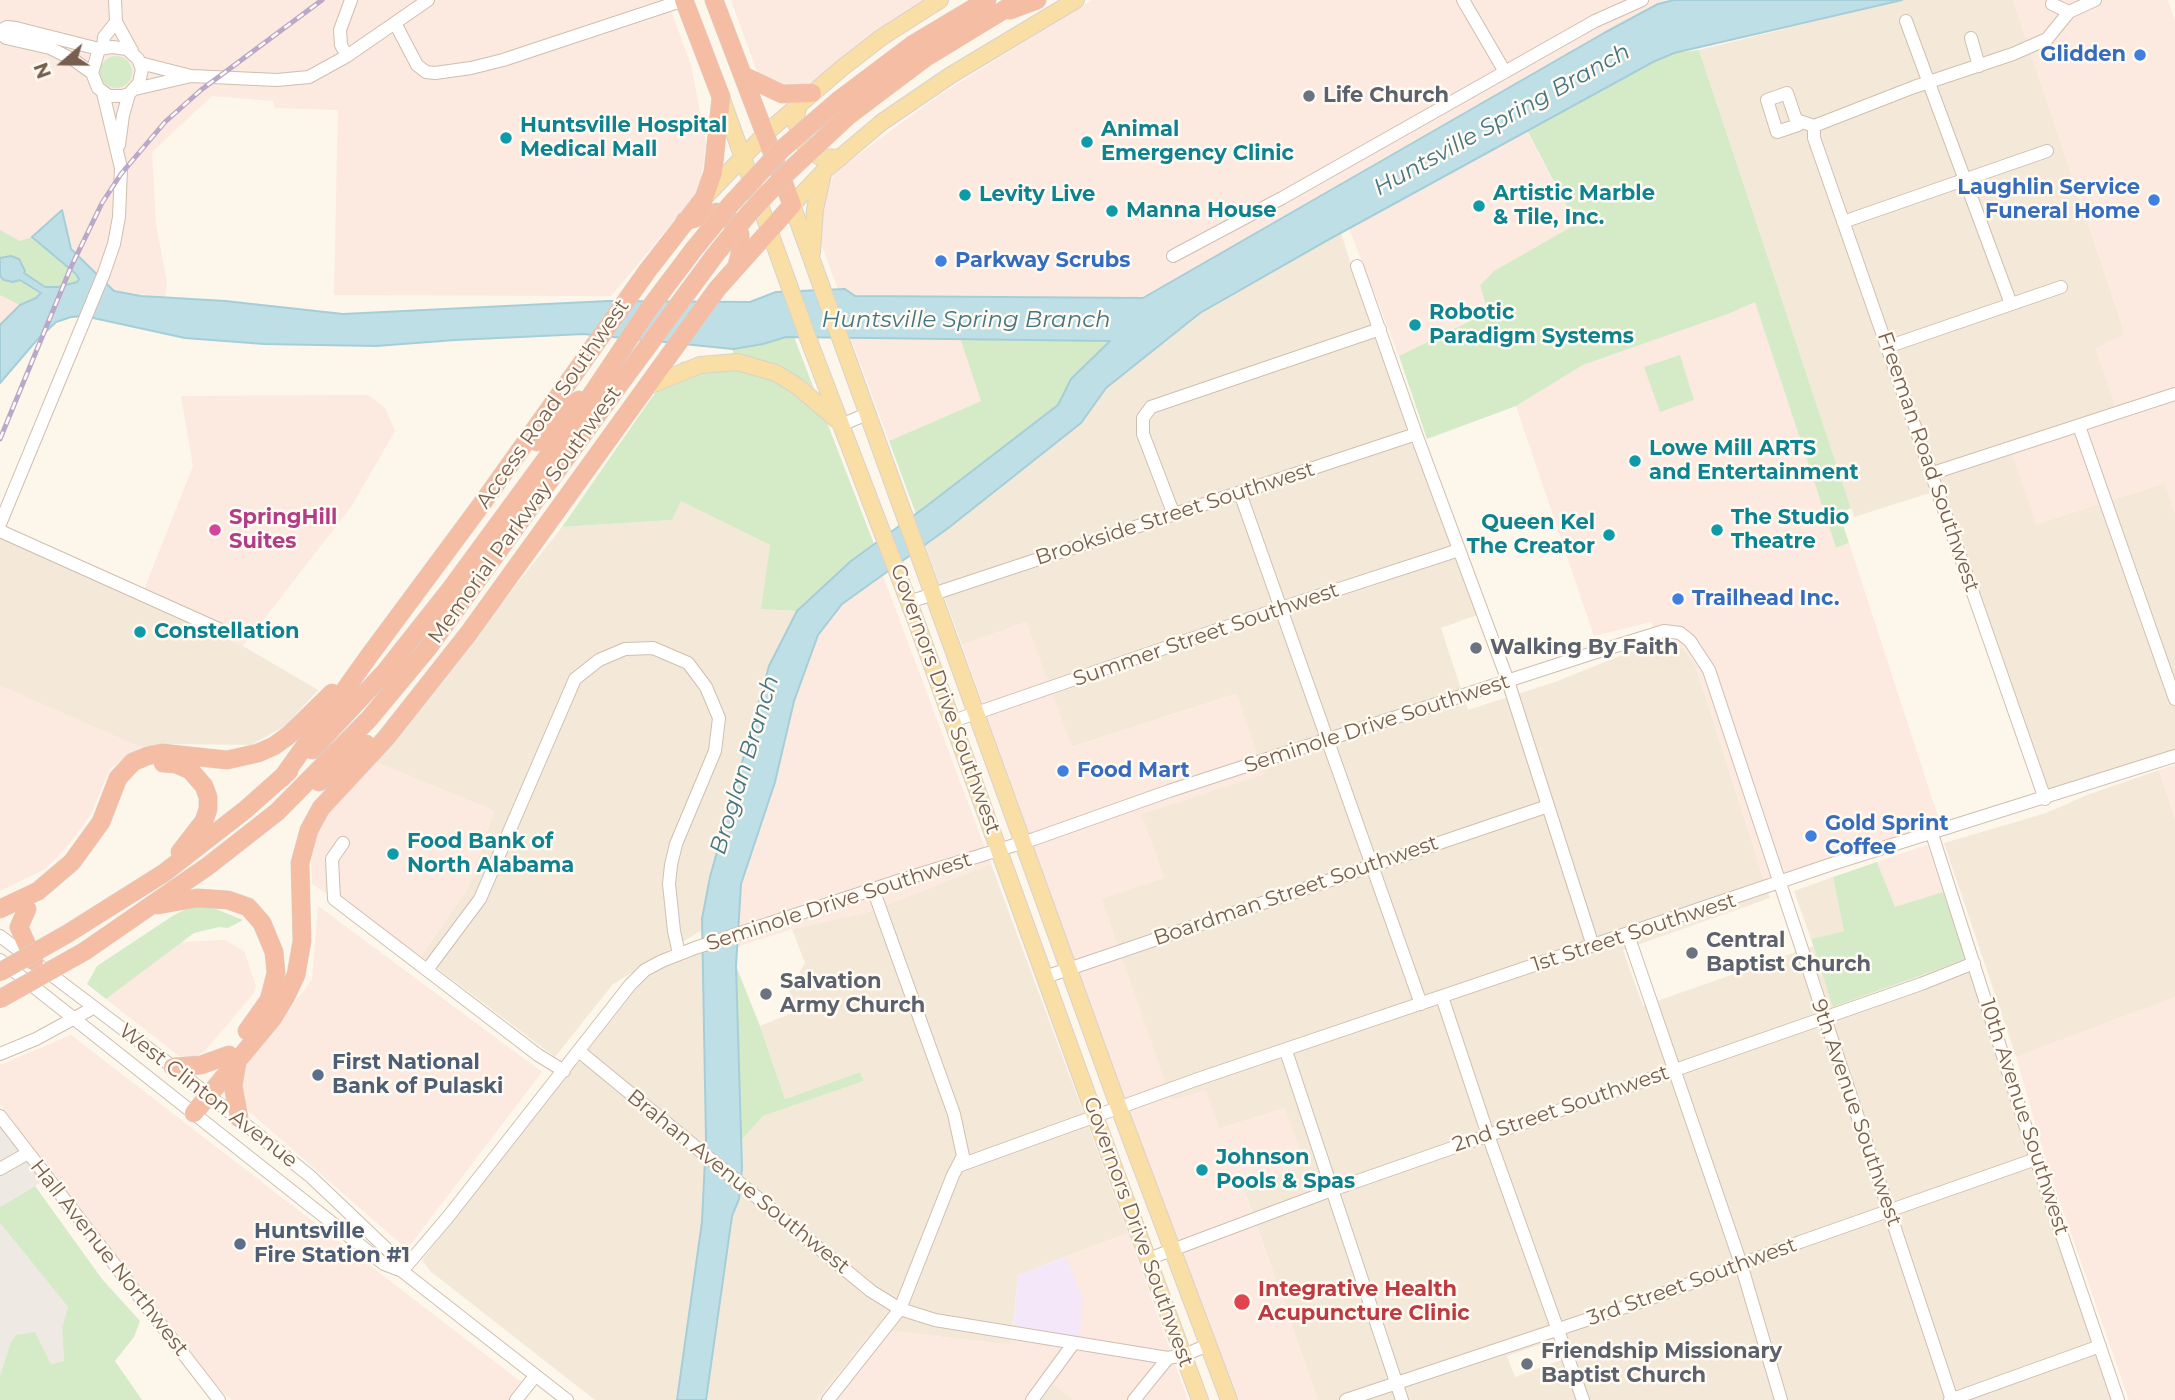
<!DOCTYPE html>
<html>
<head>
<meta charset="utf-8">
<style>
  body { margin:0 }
  #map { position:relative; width:2175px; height:1400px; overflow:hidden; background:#fcf6eb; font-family:Montserrat,sans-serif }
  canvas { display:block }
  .north { position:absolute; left:28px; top:28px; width:70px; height:70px; -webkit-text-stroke:5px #fffaf2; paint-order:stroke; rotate:250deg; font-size:19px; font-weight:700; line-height:28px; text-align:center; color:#785f4d }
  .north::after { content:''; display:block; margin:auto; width:24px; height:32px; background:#785f4d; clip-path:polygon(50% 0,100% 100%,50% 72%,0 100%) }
</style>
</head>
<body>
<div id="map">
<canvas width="2175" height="1400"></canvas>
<div class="north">N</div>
</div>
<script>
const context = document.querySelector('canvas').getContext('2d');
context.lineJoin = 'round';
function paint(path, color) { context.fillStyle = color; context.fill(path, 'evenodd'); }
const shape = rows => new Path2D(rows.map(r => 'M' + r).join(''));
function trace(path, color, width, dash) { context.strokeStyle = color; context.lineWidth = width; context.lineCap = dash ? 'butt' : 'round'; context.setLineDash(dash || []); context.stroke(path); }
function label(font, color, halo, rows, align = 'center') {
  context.font = font + ' Montserrat,sans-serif'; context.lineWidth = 5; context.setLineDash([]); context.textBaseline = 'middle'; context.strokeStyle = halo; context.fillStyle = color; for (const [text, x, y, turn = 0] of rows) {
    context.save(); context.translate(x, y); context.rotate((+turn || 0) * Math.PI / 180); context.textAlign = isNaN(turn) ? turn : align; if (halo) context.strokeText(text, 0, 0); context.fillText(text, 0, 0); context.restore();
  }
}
const residential = shape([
  [1902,0,2013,0,2125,334,2096,349,2116,407,2036,524,2165,483,2175,513,2175,751,2036,793,1933,492,1854,517,1699,50],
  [1341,233,1356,281,1480,614,1441,628,1468,710,1555,682,1657,641,1675,640,1694,661,1770,898,1623,950,1643,1006,1813,946,1834,1007,1966,959,2112,1400,1318,1400,1243,1187,1285,1108,1219,1129,1171,1100,1101,898,1164,878,1141,814,1263,774,1236,694,1071,747,1026,622,962,645,925,545,1081,423,1106,388,1164,340,1200,313],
  [1553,1340,1561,1360,1515,1377,1507,1356],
  [681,500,770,545,762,609,797,611,769,666,710,877,702,919,702,930,613,984,555,1057,421,956,468,888,494,811,376,762,562,527,671,520],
  [0,538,243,646,318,690,285,726,251,745,175,744,140,747,0,686],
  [2159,770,2175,818,2175,997,2016,1057,1944,843,2046,813,2087,795],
  [991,864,1128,1233,1018,1275,1011,1345,874,1329,817,1400,706,1400,732,1216,739,1199,741,1141,763,1116,864,1081,860,1072,785,1099,760,1026,795,1012,789,990,805,963,792,929,868,912],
  [1833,877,1845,931,1811,939,1794,891],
  [703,951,706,1139,702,1222,677,1400,595,1400,430,1271,422,1260,644,979,668,963],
  [1053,1384,1074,1400,1040,1400]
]);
const commercial = shape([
  [0,0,667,0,691,65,706,144,699,191,611,296,334,295,338,110,275,108,273,101,212,96,152,152,156,224,167,283,165,297,114,291,71,249,61,210,42,226,65,266,0,325],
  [731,0,927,0,879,31,813,81,797,87,777,86,758,74],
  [1092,0,1674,0,1658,4,1604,33,1143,298,855,296,846,289,838,289,818,235,824,199,835,172,938,96],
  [2013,0,2168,0,2175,21,2175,513,2164,483,2036,524,2008,442,2115,407,2096,349,2125,334],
  [1526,130,1576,224,1494,271,1480,285,1488,311,1399,356,1349,228],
  [1755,301,1836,548,1849,543,1940,823,1765,882,1694,661,1675,640,1657,641,1651,622,1594,636,1516,406,1583,365,1728,314],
  [850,336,960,338,981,401,889,441],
  [368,395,385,408,395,431,351,507,243,646,140,600,193,466,181,396],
  [883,576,991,864,868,912,792,929,737,947,741,884,775,782,794,701,818,635,842,604],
  [1026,622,1072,747,1237,694,1264,774,1141,814,1164,878,1102,899,1171,1100,1206,1090,1220,1129,1285,1108,1306,1165,1243,1188,1318,1400,1239,1400,1129,1115,962,645],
  [0,686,140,747,110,769,90,816,65,849,45,869,0,891],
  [376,762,494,811,468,888,421,956,312,884,311,857,317,830,328,808],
  [2175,765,2175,818,2159,770],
  [1927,845,1943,892,1895,908,1877,862],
  [318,906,542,1072,407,1249,245,1108,240,1088,245,1067,312,980],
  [225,940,244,951,256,986,254,993,205,1051,192,1058,179,1056,106,999,180,942],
  [2175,997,2175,1400,2129,1400,2048,1167,2016,1057],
  [71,1035,525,1385,512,1400,232,1400,223,1393,149,1305,0,1104,0,1065],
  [1128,1233,1188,1400,1074,1400,1053,1384,1040,1400,817,1400,874,1329,1011,1345,1013,1330,1073,1278,1066,1257]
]);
const industrial = shape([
  [0,1123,43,1181,0,1207],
  [0,1223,68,1307,62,1327,64,1361,51,1364,10,1344,0,1376]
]);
const education = shape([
  [1066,1257,1083,1298,1079,1342,1013,1330,1018,1275]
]);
const green = shape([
  [1699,50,1851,508,1839,513,1849,543,1836,548,1755,302,1728,314,1583,365,1516,406,1427,439,1399,356,1488,312,1480,285,1494,271,1576,224,1527,130,1653,62,1674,53],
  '100 72a16 16 0 1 1 32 0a16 16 0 1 1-32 0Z',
  [0,230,20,241,32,237,76,274,79,279,77,282,58,287,45,287,36,298,20,305,0,295],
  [786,337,794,337,874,544,851,561,797,611,761,609,770,545,681,501,672,520,562,527,652,397,681,362,712,356,733,357,733,349,763,344],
  [960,338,1110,341,1071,379,1058,405,916,514,889,441,981,401],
  [1680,355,1694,400,1660,412,1644,367],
  [1877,862,1895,907,1943,892,1966,959,1833,1007,1811,939,1844,931,1833,877],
  [190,907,211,907,243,920,228,928,219,927,194,933,106,999,87,984,97,966,174,915],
  [736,966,760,1026,785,1099,860,1072,864,1081,763,1116,741,1141],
  [35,1186,102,1279,140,1321,134,1337,115,1361,142,1400,0,1400,0,1376,10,1344,16,1335,35,1332,51,1364,64,1361,62,1327,68,1307,0,1223,0,1207]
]);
const water = shape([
  [1674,0,1902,0,1674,53,1653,62,1326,241,1200,313,1106,388,1081,423,947,529,842,604,818,635,794,701,775,782,741,884,736,966,742,1168,739,1199,732,1216,706,1400,677,1400,702,1222,706,1139,702,919,710,877,769,666,797,611,851,561,924,508,1058,405,1071,379,1110,341,786,337,763,344,733,349,584,334,455,340,376,346,264,344,185,338,84,316,71,317,56,322,36,341,0,383,0,325,20,305,36,298,41,293,20,280,13,282,4,280,0,276,0,258,11,256,19,259,25,271,24,273,45,287,58,287,77,282,79,279,76,274,32,237,62,210,71,249,114,291,141,296,225,301,343,314,608,301,750,302,776,292,845,289,855,296,1143,298,1604,33,1658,4,1674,0]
]);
const minor = shape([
  [115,0,116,22,132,51],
  [1463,0,1505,72],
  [2052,4,2069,12],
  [1906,21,2011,304],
  [395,23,417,65,426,72,435,73,471,68,503,60,684,0],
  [0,31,7,27,16,28,99,49,112,47,127,49,138,59,142,69,139,83,129,94,123,96,109,96,98,88,92,73,99,49],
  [0,33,6,38,50,48,74,60,92,73],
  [1971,38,1979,66],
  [103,47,104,37,116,22],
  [347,56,341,45,340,30,351,0],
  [140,63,191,76,277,80,309,77,347,56,428,0],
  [135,89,191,76],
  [1796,120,1798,125,1777,132,1767,100,1787,93,1796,120,1814,126],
  [1814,126,1814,138,2045,799],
  [1814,126,1914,87,2013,54,2047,39,2069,12,2095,0],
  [119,145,123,115,129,94],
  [1843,222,2047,151],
  [1173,256,1282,198,1595,21,1642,0],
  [1357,266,1416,434,1508,681,1593,946],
  [1887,347,2061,287],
  [841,425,867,414],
  [2079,426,2175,699],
  [1933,473,2175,394],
  [1240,493,1421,1004],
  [1174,515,1143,434,1143,418,1151,407,1380,329],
  [0,524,104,273,114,244,119,217,121,168,103,93],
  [0,531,223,631],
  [909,602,1416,434],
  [953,721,1281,608,1459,550],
  [1932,834,2036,1159,2118,1400],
  [343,843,332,859,334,899,538,1055,564,1071],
  [1628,935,1741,1264,1781,1400],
  [0,936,173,1067,310,1176,391,1253,402,1271],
  [0,960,384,1264,402,1271,567,1400],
  [427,970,480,899,575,679,599,660,625,649,653,648,688,663,706,687,719,718,715,751,676,844,671,865,669,884,674,931,679,954],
  [1045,977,1548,806],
  [1442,997,1488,1135,1583,1400],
  [1286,1051,1402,1400],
  [580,1052,871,1291,900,1309,935,1320,1168,1358],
  [0,1054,36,1039,93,1008],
  [0,1116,219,1400],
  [958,1166,1198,1079,1835,863,2175,756],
  [0,1169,28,1153],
  [1148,1259,1332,1190,1921,984,1974,963],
  [402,1271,448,1217,630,985,645,970,662,961,695,948,901,880,1034,839,1169,791,1590,654,1664,631,1680,633,1690,641,1709,670,1952,1400],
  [516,1400,535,1376],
  [828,1400,900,1309,953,1175,963,1156,954,1114,873,889],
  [1032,1400,1073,1344],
  [1134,1400,1168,1358,1184,1355,1208,1345],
  [1346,1400,1649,1299,1800,1242,2036,1159],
  [1950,1400,2100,1346]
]);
const major = shape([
  [1076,0,951,75,882,122,824,171,792,205,1119,1108,1229,1400],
  [721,97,811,346,916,621,1095,1116,1200,1400],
  [799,104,795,121,805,146,820,157,840,158],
  [704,198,766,133,842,68,882,37,940,0],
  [812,252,815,209,823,174],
  [646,387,700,365,737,362,776,373,797,386,838,421]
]);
const highway = shape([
  [1010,10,1037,0],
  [744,76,782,94,812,93],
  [839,100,912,45,987,0],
  [848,116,925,58,1020,0],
  [685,221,717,212,728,217,740,234,740,254,737,265],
  [537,442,579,400],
  [312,750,385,672,449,591,573,422,608,370],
  [163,763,176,764,190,770,204,786,208,797,208,809,204,821,180,852],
  [282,778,369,656,481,505,648,270,704,198,713,172,721,97,684,0],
  [319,782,366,744],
  [158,905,197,898,228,900,248,907,262,923,274,952,276,973,269,1000,247,1031],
  [0,909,38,891,72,862,101,822,118,778,133,762,147,756,162,753,227,760,258,753,274,746,289,735,332,693],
  [27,909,19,927,34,961],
  [67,934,164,873,245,810,289,771],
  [85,951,208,866,277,812,369,719,428,648,622,381],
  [237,1063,233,1086,239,1118],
  [173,1067,201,1065,229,1055],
  [194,1113,272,1019,285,998,296,975,302,941,300,863,309,830,321,808,386,738,468,634,717,289,792,205,714,0]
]);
const rail = shape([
  [0,439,71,267,102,203,121,174,165,122,201,90,322,0]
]);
const highwayBridge = shape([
  [608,370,648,310,694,249,730,205,781,150,839,100],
  [622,381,715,255,750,212,788,172,848,116],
  [0,972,67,934],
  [0,999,85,951]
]);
const markers = [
  [2140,55,7,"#3f7fe0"],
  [1309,96,7,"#6b7280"],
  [506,138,7,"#0f9aa8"],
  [1087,142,7,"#0f9aa8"],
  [965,195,7,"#0f9aa8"],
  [2154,200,7,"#3f7fe0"],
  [1479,206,7,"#0f9aa8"],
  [1112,211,7,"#0f9aa8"],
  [941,261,7,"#3f7fe0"],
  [1415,325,7,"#0f9aa8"],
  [1635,461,7,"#0f9aa8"],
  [215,530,7,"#d1479c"],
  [1717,530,7,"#0f9aa8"],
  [1609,535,7,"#0f9aa8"],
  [1678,599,7,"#3f7fe0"],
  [140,632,7,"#0f9aa8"],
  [1476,648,7,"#6b7280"],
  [1063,771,7,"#3f7fe0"],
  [1811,836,7,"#3f7fe0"],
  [393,854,7,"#0f9aa8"],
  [1692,953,7,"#6b7280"],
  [766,994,7,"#6b7280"],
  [318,1075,7,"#5c6f8a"],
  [1202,1170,7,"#0f9aa8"],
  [240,1244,7,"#5c6f8a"],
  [1242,1302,9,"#e0444e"],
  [1527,1364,7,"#6b7280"]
];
const shopNames = [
  ["Glidden",2126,55,"right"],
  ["Laughlin Service",2140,188,"right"],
  ["Funeral Home",2140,212,"right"],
  ["Parkway Scrubs",955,261],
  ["Trailhead Inc.",1692,599],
  ["Food Mart",1077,771],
  ["Gold Sprint",1825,824],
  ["Coffee",1825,848]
];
const worshipNames = [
  ["Life Church",1323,96],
  ["Walking By Faith",1490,648],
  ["Central",1706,941],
  ["Baptist Church",1706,965],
  ["Salvation",780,982],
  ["Army Church",780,1006],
  ["Friendship Missionary",1541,1352],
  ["Baptist Church",1541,1376]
];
const cultureNames = [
  ["Huntsville Hospital",520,126],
  ["Medical Mall",520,150],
  ["Animal",1101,130],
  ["Emergency Clinic",1101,154],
  ["Artistic Marble",1493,194],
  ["& Tile, Inc.",1493,218],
  ["Levity Live",979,195],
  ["Manna House",1126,211],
  ["Robotic",1429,313],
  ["Paradigm Systems",1429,337],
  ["Lowe Mill ARTS",1649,449],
  ["and Entertainment",1649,473],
  ["The Studio",1731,518],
  ["Theatre",1731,542],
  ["Queen Kel",1595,523,"right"],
  ["The Creator",1595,547,"right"],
  ["Constellation",154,632],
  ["Food Bank of",407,842],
  ["North Alabama",407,866],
  ["Johnson",1216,1158],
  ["Pools & Spas",1216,1182]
];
const streetNames = [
  ["Access Road Southwest",553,404,-55],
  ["Freeman Road Southwest",1928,462,71],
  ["Brookside Street Southwest",1175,514,-18],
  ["Memorial Parkway Southwest",525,515,-54],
  ["Summer Street Southwest",1206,635,-19],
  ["Governors Drive Southwest",945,699,70],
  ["Seminole Drive Southwest",1377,724,-18],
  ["Boardman Street Southwest",1296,891,-19],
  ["Seminole Drive Southwest",839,902,-18],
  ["1st Street Southwest",1634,933,-18],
  ["West Clinton Avenue",208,1096,38],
  ["2nd Street Southwest",1561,1109,-19],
  ["9th Avenue Southwest",1856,1113,71],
  ["10th Avenue Southwest",2024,1117,72],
  ["Brahan Avenue Southwest",738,1182,39],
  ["Governors Drive Southwest",1138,1232,70],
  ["Hall Avenue Northwest",109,1258,52],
  ["3rd Street Southwest",1692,1282,-20]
];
const hotelNames = [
  ["SpringHill",229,518],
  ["Suites",229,542]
];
const serviceNames = [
  ["First National",332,1063],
  ["Bank of Pulaski",332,1087],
  ["Huntsville",254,1232],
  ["Fire Station #1",254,1256]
];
const healthNames = [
  ["Integrative Health",1258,1290],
  ["Acupuncture Clinic",1258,1314]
];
const waterNames = [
  ["Huntsville Spring Branch",1502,120,-29],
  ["Huntsville Spring Branch",966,320],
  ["Broglan Branch",745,765,-73]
];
paint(residential, '#f4e9d9');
paint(commercial, '#fce9df');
paint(industrial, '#eee9e3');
paint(education, '#f3e7f9');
paint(green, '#d5ebc8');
paint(water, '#bfdfe7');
trace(water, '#a5ced8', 2);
trace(minor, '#cfbfaf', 14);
trace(major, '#d9d2cd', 18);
trace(highway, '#d9d2cd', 19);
trace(minor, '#fff', 12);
trace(major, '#f9dea5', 16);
trace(highway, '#f5bda3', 18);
trace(rail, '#baa8c8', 5);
trace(rail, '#fffaf2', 2.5, [8]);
trace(highwayBridge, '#d9d2cd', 19, []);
trace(highwayBridge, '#f5bda3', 18);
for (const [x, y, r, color] of markers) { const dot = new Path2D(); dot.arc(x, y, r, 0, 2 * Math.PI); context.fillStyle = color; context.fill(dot); trace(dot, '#fffaf2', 2.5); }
label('bold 21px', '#366cbe', '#fffaf2', shopNames, 'left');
label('bold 21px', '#5b616d', '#fffaf2', worshipNames, 'left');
label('bold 21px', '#0d838f', '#fffaf2', cultureNames, 'left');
label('21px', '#785f4d', '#fffaf2', streetNames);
label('bold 21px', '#b23c85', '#fffaf2', hotelNames, 'left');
label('bold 21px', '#4e5e75', '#fffaf2', serviceNames, 'left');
label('bold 21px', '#be3a42', '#fffaf2', healthNames, 'left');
label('italic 23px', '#437683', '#fffaf2', waterNames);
</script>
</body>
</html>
